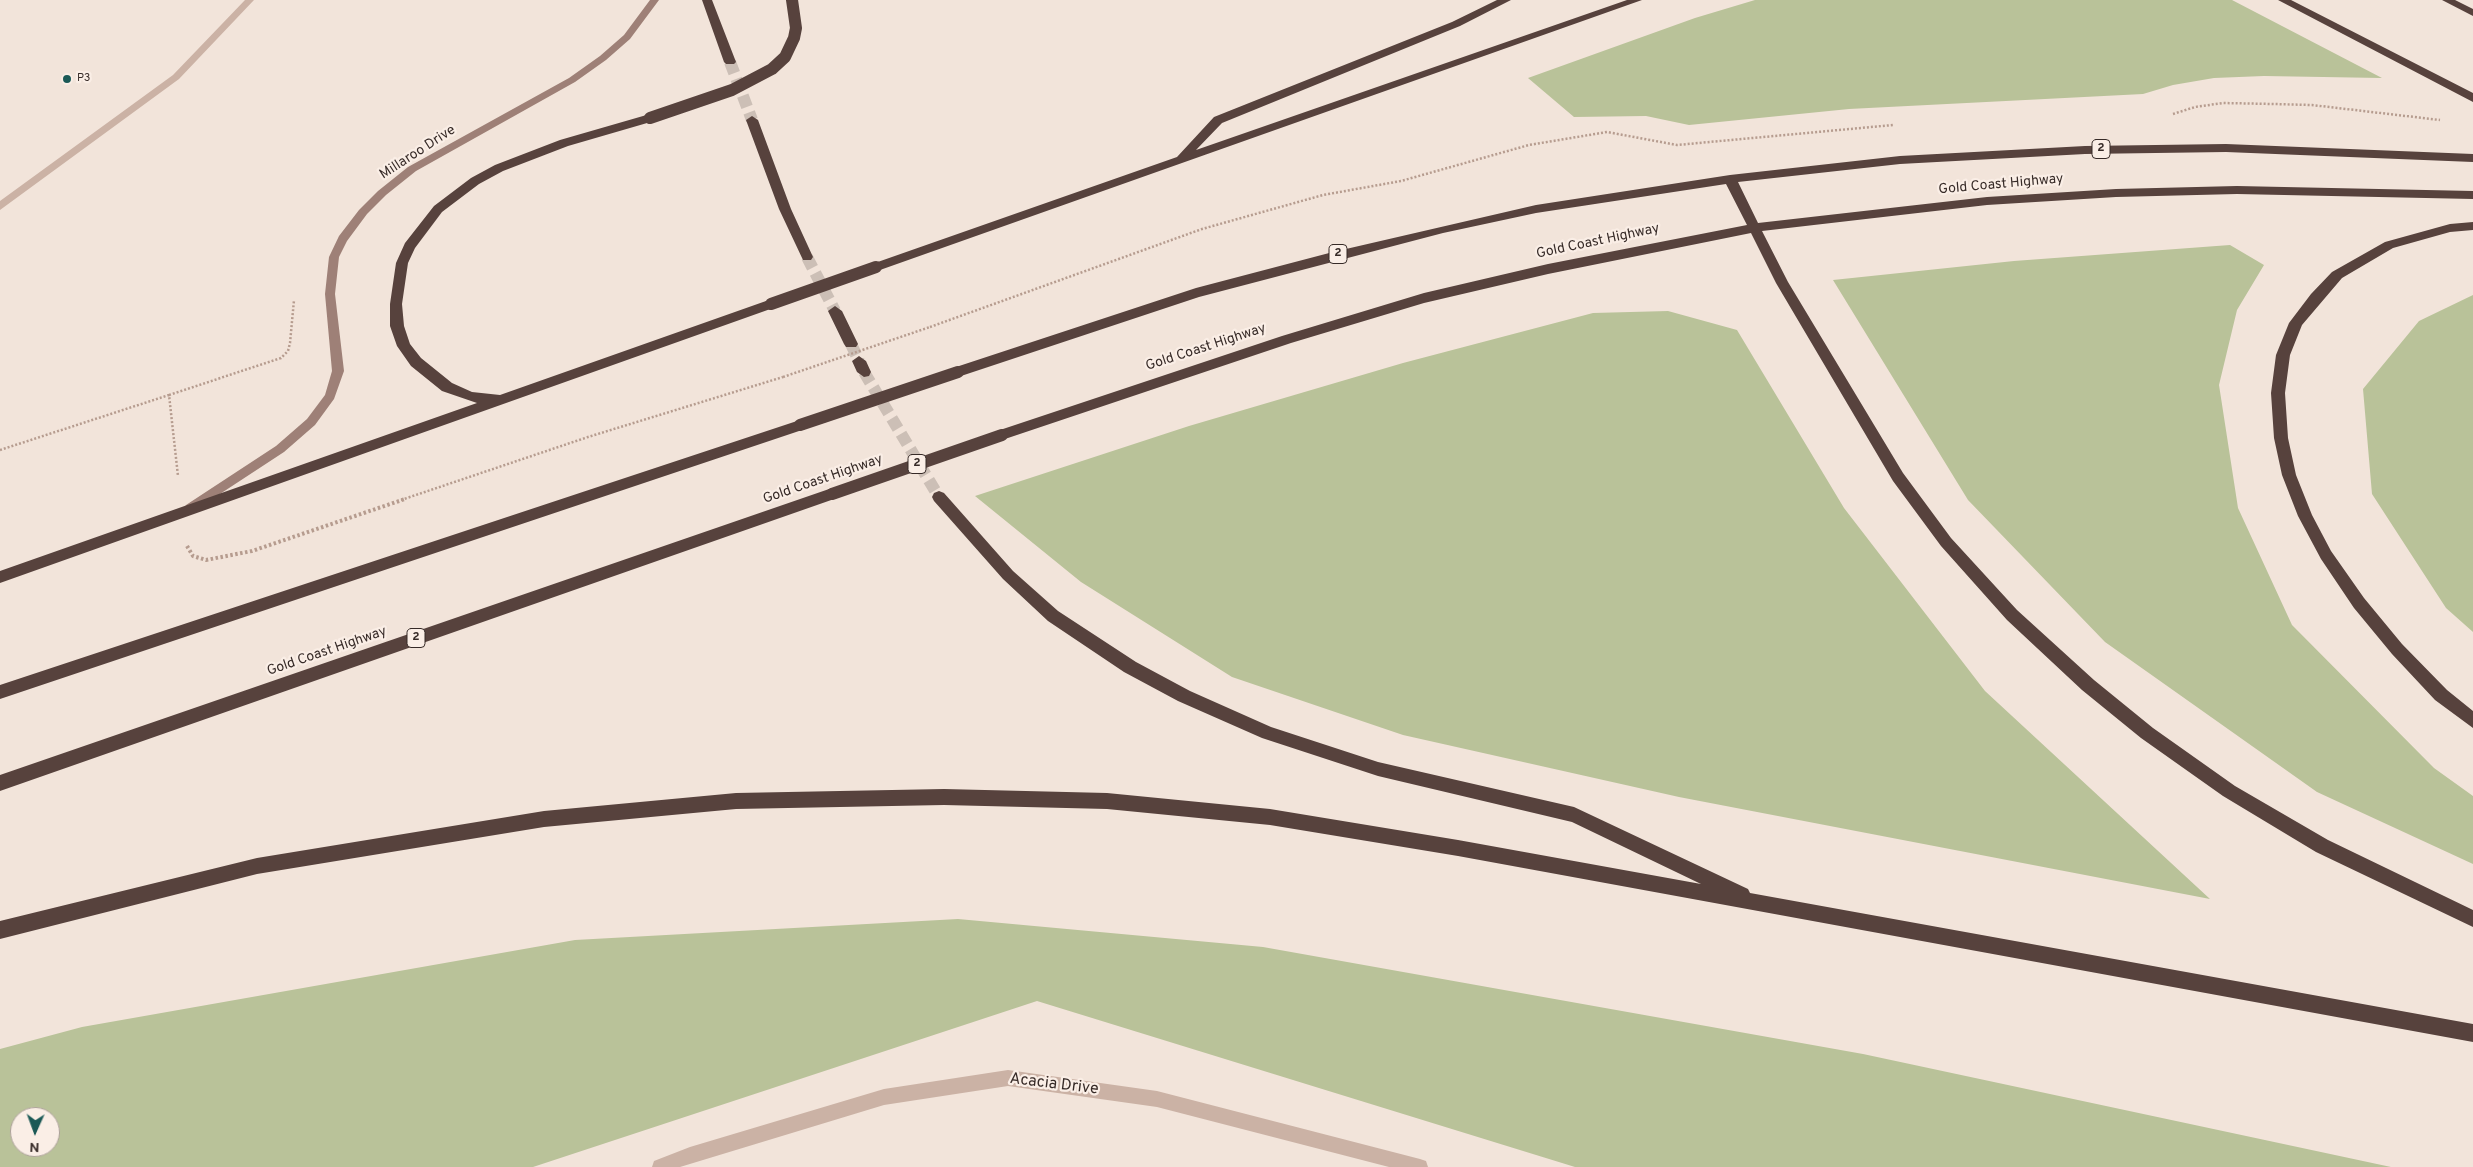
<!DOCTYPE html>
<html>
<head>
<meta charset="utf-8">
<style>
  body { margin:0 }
  #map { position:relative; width:2473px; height:1167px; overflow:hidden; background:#f2e4da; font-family:Overpass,sans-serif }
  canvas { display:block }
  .north { position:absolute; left:10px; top:1107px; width:50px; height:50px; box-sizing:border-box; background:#faeee6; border:1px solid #aca09a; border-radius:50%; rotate:182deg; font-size:14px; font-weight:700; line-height:20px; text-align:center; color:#362a27 }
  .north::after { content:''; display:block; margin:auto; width:18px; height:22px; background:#1b5956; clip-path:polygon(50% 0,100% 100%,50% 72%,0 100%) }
</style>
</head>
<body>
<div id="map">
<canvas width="2473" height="1167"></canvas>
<div class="north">N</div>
</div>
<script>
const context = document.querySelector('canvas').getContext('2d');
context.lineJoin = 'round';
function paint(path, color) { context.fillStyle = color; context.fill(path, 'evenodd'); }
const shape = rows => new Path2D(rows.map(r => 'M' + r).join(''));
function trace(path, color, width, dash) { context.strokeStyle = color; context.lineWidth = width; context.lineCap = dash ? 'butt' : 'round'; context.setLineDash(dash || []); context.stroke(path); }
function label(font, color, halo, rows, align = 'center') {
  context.font = font + ' Overpass,sans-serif'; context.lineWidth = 4.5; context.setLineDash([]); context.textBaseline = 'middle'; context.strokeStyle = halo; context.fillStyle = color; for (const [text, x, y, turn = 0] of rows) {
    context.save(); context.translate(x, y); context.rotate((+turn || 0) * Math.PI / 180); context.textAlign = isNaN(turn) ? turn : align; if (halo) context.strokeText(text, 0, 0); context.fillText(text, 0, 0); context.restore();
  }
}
const green = shape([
  [1755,0,2232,0,2382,78,2264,76,2214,78,2173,85,2143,94,1849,109,1689,125,1646,116,1574,117,1528,78,1695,18],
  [2230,245,2264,265,2237,310,2219,385,2238,508,2292,625,2434,768,2473,796,2473,864,2317,792,2105,642,1968,500,1833,280,2014,261],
  [2473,295,2473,632,2446,608,2372,494,2363,389,2419,321],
  [1668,311,1737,330,1844,508,1985,691,2210,899,1679,797,1403,735,1232,677,1081,582,975,496,1189,426,1403,363,1593,313],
  [958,919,1263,947,1863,1054,2391,1167,1575,1167,1037,1001,533,1167,0,1167,0,1049,82,1027,575,940],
  [20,1117,50,1117,50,1147,20,1147]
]);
const highwayTunnel = shape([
  [730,62,752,120],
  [807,257,835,311],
  [851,344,859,361],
  [864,372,939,497]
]);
const pathFar1 = shape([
  [2173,114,2195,107,2223,103,2273,104,2312,105,2440,120],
  [930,327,1202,229,1323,195,1401,181,1529,145,1607,132,1677,145,1893,125],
  [169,395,281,358,288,351,290,343,294,300],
  [0,450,169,395,178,476],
  [401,500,588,437,783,377]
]);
const path = shape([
  [187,546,193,556,206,560,252,551,405,499]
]);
const lane = shape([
  [245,0,254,0,179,79,0,210,0,201,173,75,245,0],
  [1008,1070,1157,1091,1420,1159,1426,1161,1428,1167,1389,1167,1157,1107,1008,1086,884,1105,680,1167,652,1167,654,1161,690,1147,884,1089,1008,1070]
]);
const secondary = shape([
  [650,0,659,0,630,39,606,60,575,82,416,171,386,195,367,214,347,241,339,257,335,294,344,371,334,399,315,425,284,452,194,511,186,511,184,508,186,505,276,446,307,419,325,395,332,371,325,294,329,257,339,236,359,210,378,191,408,167,569,78,600,56,624,35,650,0]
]);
const highway = shape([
  [702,0,712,0,736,62,734,64,726,64,724,62,702,0],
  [1497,0,1511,0,1460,26,1222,123,1196,150,1627,0,1642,0,880,270,876,272,870,267,872,264,1177,157,1214,117,1452,22,1497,0],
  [2278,0,2291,0,2473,93,2473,102,2278,0],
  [2442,0,2455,0,2473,9,2473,16,2442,0],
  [650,114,654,115,654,121,568,146,503,171,479,184,442,212,415,248,408,263,402,304,404,326,410,344,421,358,452,383,472,392,500,395,766,301,776,301,777,304,776,307,0,583,0,571,477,403,442,391,411,366,397,346,390,326,390,304,396,263,405,243,434,206,471,178,495,165,560,140,650,114],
  [752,116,758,120,791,209,813,257,811,260,803,260,779,209,746,120,752,116],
  [2226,144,2473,154,2473,162,2226,152,2085,154,1900,164,1738,182,1758,223,1987,197,2116,189,2237,186,2473,191,2473,199,2237,194,2116,197,1987,205,1762,231,1788,282,1903,473,1951,538,2017,610,2094,680,2153,728,2235,786,2328,840,2473,910,2473,927,2316,852,2223,796,2141,738,2082,690,2007,620,1941,546,1893,481,1776,283,1751,233,1548,274,1424,303,1291,343,1002,440,997,439,995,435,997,431,1282,336,1424,293,1548,264,1747,225,1726,184,1536,213,1443,233,1199,297,958,377,951,372,953,368,1196,288,1333,252,1536,205,1730,175,1900,156,2085,146,2226,144],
  [2473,222,2473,230,2450,232,2393,248,2342,278,2302,325,2290,355,2285,393,2288,438,2296,475,2312,515,2331,551,2364,598,2402,644,2447,690,2473,711,2473,728,2435,700,2392,654,2354,608,2321,559,2298,516,2282,475,2274,438,2271,393,2276,355,2289,323,2311,294,2332,272,2385,242,2450,224,2473,222],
  [835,306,842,311,858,344,856,347,846,347,844,344,828,311,835,306],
  [859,356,866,361,871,372,869,376,864,377,857,372,852,361,859,356],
  [800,420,805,421,807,425,805,429,0,699,0,685,800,420],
  [832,488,837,490,839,494,837,498,0,791,0,775,832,488],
  [939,491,944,493,1013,571,1058,611,1136,662,1190,691,1271,727,1378,762,1574,807,1748,889,1750,893,2473,1024,2473,1042,1458,856,1270,825,1107,809,944,805,736,809,544,827,257,874,0,939,0,921,257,858,544,811,736,793,944,789,1107,793,1270,809,1458,840,1701,884,1572,822,1378,776,1262,738,1178,701,1124,672,1048,621,1003,579,934,501,932,497,934,493,939,491]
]);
const pathBridge = shape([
  [783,377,930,327]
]);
const highwayBridge = shape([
  [650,118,732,90,772,69,785,57,794,38,796,28,792,0],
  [771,304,876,267],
  [800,425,958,372],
  [832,494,1002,435]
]);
const markers = [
  [67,79,5,"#1b5956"]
];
const farPoinames = [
  ["P3",77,79]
];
const shields = [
  [2101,149,18],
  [1338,254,18],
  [917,464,18],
  [416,638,18]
];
const shieldNames = [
  ["2",2101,149],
  ["2",1338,254],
  ["2",917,464],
  ["2",416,638]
];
const streetNames = [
  ["Millaroo Drive",418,153,-33],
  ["Gold Coast Highway",2001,185,-5],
  ["Gold Coast Highway",1598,242,-12],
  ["Gold Coast Highway",1206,348,-18],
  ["Gold Coast Highway",823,480,-19],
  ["Gold Coast Highway",327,652,-19]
];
const nearStreetnames = [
  ["Acacia Drive",1054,1085,7]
];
paint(green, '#b9c299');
trace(highwayTunnel, '#ccbfb6', 12, [12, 6]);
trace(pathFar1, '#b69c8f', 2.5, [2, 2]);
trace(path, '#b69c8f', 4, [2.5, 2.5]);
paint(lane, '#cbb2a5');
paint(secondary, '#9e8077');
paint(highway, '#57423d');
trace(pathBridge, '#b69c8f', 2.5, [2, 2]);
trace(highwayBridge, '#57423d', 12);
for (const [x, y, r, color] of markers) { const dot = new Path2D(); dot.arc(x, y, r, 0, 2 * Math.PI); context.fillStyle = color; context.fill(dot); trace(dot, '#faeee6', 2); }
label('11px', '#362a27', '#faeee6', farPoinames, 'left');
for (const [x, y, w] of shields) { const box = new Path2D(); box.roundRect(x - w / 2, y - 9.5, w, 19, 4); context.fillStyle = '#faeee6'; context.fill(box); trace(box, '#362a27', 1); }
label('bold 12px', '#362a27', null, shieldNames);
label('14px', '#362a27', '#faeee6', streetNames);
label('16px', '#362a27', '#faeee6', nearStreetnames);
</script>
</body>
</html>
